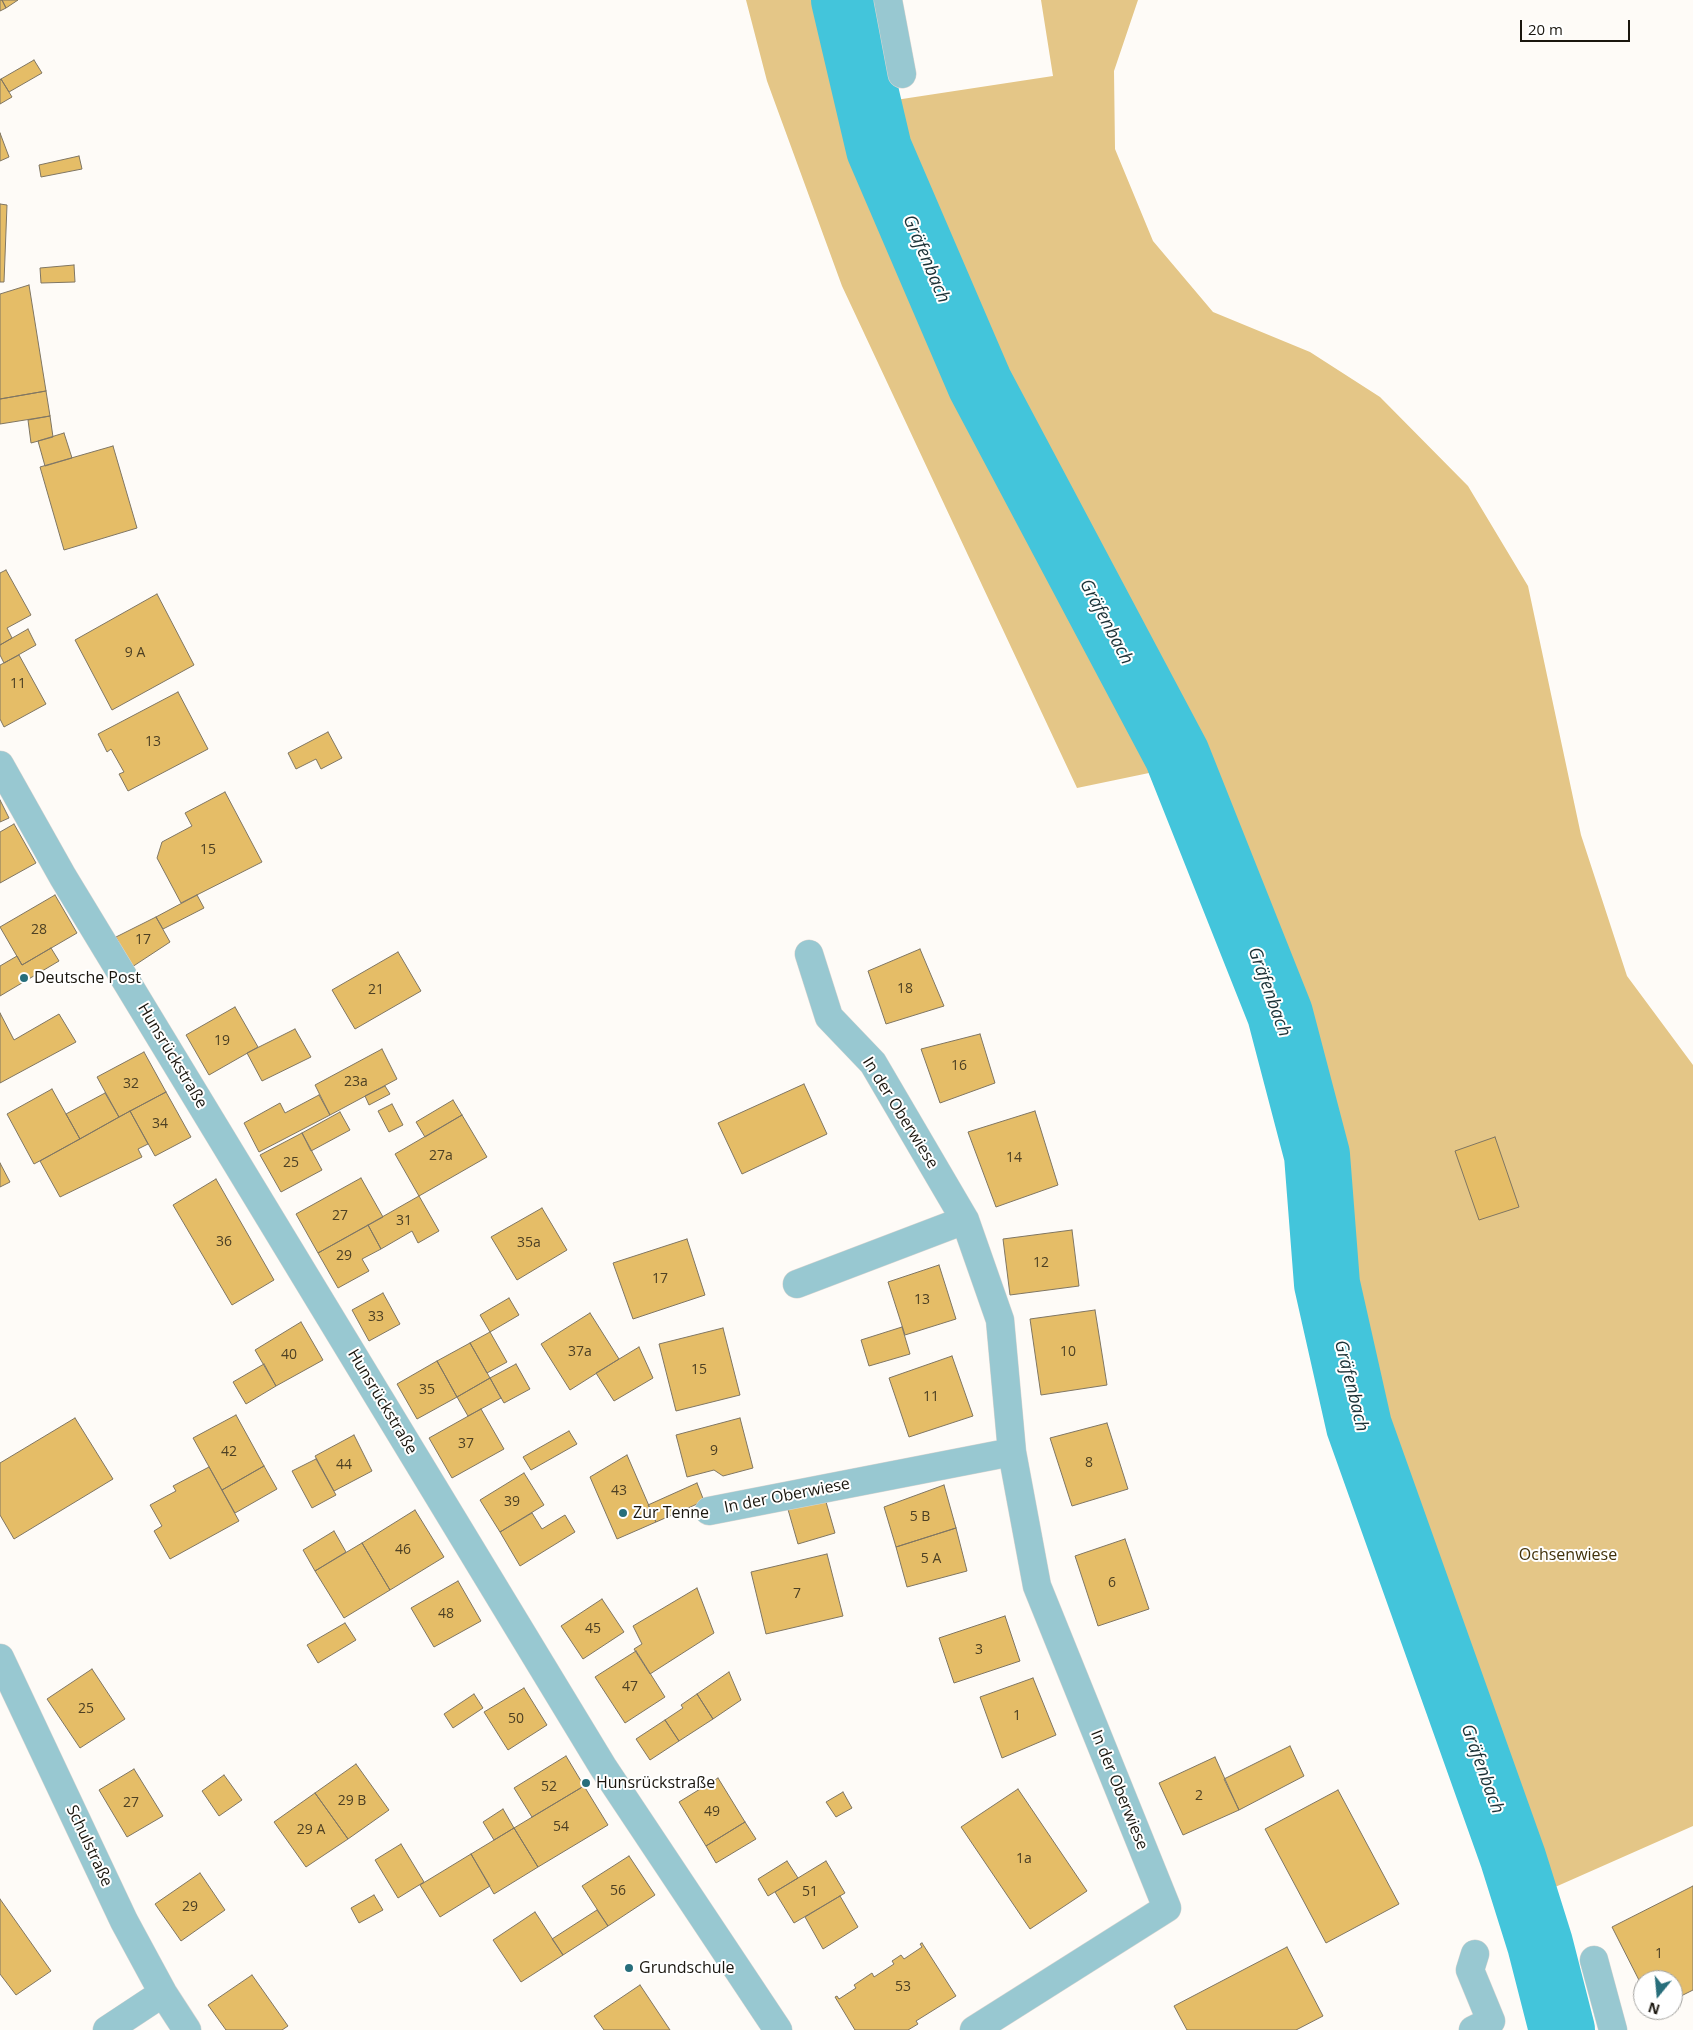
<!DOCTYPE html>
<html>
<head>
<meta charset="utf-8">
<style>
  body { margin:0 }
  #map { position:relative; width:1693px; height:2030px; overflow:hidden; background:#fefbf7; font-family:"Open Sans",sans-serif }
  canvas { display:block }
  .north { position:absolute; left:1633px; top:1970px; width:50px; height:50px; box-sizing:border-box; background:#fff; border:1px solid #a3a29f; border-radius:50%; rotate:197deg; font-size:14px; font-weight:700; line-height:20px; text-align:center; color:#1a160e }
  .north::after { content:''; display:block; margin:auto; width:18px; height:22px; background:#276e7b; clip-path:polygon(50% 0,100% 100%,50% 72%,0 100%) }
  .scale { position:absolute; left:1520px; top:20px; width:110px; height:22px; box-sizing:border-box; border:2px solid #1a160e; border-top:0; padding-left:6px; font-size:15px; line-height:18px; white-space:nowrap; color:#1a160e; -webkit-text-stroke:4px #fff; paint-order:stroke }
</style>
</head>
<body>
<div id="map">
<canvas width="1693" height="2030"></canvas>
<div class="north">N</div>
<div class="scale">20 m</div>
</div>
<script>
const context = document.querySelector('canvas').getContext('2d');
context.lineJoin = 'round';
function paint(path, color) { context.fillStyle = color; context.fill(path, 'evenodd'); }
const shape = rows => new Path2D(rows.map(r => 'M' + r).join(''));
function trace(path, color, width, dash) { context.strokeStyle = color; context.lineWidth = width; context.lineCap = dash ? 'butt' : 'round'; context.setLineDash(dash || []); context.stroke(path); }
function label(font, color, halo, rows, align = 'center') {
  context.font = font + ' "Open Sans",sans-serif'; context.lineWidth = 4; context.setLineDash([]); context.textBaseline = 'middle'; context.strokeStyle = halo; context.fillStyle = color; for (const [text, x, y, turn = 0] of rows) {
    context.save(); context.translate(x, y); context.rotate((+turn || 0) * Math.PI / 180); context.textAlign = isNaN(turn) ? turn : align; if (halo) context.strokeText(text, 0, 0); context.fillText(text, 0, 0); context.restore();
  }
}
const green = shape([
  [746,0,868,0,889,101,1053,76,1041,0,1138,0,1114,71,1115,149,1153,241,1213,312,1310,352,1380,397,1468,486,1528,586,1581,835,1627,976,1693,1065,1693,1826,1510,1907,1382,1570,1332,1429,1303,1286,1279,1116,1249,1011,1149,773,1077,788,842,286,767,81]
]);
const river = shape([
  [844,0,879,149,980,384,1177,755,1280,1014,1317,1155,1327,1284,1359,1426,1513,1858,1540,1944,1562,2030]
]);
const building = shape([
  [0,0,2,0,6,8,0,11,0,0],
  [2,0,18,0,6,8,2,0],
  [34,60,42,73,9,92,1,79,34,60],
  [1,79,12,97,0,104,0,80,1,79],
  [0,133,9,157,0,161,0,133],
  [79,156,82,169,41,177,39,165,79,156],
  [0,204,7,205,4,282,0,282,0,204],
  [74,265,75,282,41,283,40,268,74,265],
  [29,285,46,391,0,399,0,294,29,285],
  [46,391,50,416,0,424,0,399,46,391],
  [50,416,53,437,31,443,28,420,50,416],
  [64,433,72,458,45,466,38,441,64,433],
  [113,446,137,528,64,550,40,467,113,446],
  [6,570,31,615,7,628,12,638,0,645,0,573,6,570],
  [157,594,194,665,112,710,75,640,157,594],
  [28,629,36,645,4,663,0,655,0,645,28,629],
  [19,655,46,704,4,727,0,719,0,665,19,655],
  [178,692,208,749,128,791,119,774,124,772,111,749,107,752,98,734,178,692],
  [328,732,342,758,321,769,316,759,296,769,288,753,328,732],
  [225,792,262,862,181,903,157,858,162,842,192,826,185,813,225,792],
  [0,800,9,818,0,822,0,800],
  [14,824,36,863,0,883,0,832,14,824],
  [55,895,77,933,22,965,0,927,55,895],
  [197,895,204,908,163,929,156,917,197,895],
  [156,917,170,942,132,967,116,937,156,917],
  [51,948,59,961,0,996,0,966,17,956,22,965,51,948],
  [920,949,944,1006,886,1024,868,971,920,949],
  [398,952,421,991,355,1029,332,990,398,952],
  [235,1007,258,1047,209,1075,186,1035,235,1007],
  [0,1013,14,1040,59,1014,76,1042,0,1083,0,1013],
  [295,1029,311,1057,262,1081,247,1053,295,1029],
  [980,1034,995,1083,940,1103,921,1049,980,1034],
  [382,1049,397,1079,330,1115,315,1085,382,1049],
  [144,1052,166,1092,119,1117,97,1077,144,1052],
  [804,1084,827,1134,742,1174,718,1123,804,1084],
  [385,1086,390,1094,369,1105,365,1096,385,1086],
  [52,1089,80,1139,34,1164,7,1114,52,1089],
  [166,1092,191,1137,155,1156,130,1111,166,1092],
  [105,1093,119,1117,80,1139,66,1114,105,1093],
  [319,1095,330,1115,259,1152,244,1123,280,1103,285,1113,319,1095],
  [453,1100,462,1115,425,1137,416,1122,453,1100],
  [392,1104,403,1125,389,1132,378,1111,392,1104],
  [130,1111,148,1144,138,1149,142,1157,60,1197,40,1161,130,1111],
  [1035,1111,1058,1185,996,1207,968,1132,1035,1111],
  [340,1112,350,1130,311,1151,302,1133,340,1112],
  [462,1115,487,1157,419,1196,395,1154,462,1115],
  [302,1133,322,1170,281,1192,260,1155,302,1133],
  [1495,1137,1519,1207,1479,1220,1455,1151,1495,1137],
  [0,1163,10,1182,0,1187,0,1163],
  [361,1178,383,1217,318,1253,296,1214,361,1178],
  [216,1179,274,1280,232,1305,173,1205,216,1179],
  [419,1196,439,1231,418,1243,412,1231,381,1249,368,1225,419,1196],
  [542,1208,567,1250,517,1280,491,1237,542,1208],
  [368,1225,381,1249,362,1259,369,1271,338,1288,318,1253,368,1225],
  [1072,1230,1079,1286,1010,1295,1003,1239,1072,1230],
  [687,1239,705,1295,633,1319,613,1263,687,1239],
  [939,1265,956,1319,905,1335,888,1282,939,1265],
  [383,1293,400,1324,369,1341,352,1310,383,1293],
  [509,1298,519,1315,490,1332,480,1315,509,1298],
  [1095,1310,1107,1385,1041,1395,1030,1319,1095,1310],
  [590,1313,619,1359,570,1390,541,1344,590,1313],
  [301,1322,323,1360,276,1386,255,1350,301,1322],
  [902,1327,910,1354,869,1366,861,1340,902,1327],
  [723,1328,740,1395,676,1411,659,1344,723,1328],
  [490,1332,507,1362,487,1373,470,1343,490,1332],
  [470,1343,490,1378,457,1397,437,1361,470,1343],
  [639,1347,653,1378,614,1401,596,1373,639,1347],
  [952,1356,973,1416,909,1437,889,1378,952,1356],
  [437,1361,457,1397,417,1419,397,1384,437,1361],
  [264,1364,276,1386,246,1404,233,1382,264,1364],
  [516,1364,530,1389,504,1403,490,1378,516,1364],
  [490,1378,501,1398,468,1416,457,1397,490,1378],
  [481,1409,504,1449,452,1478,429,1438,481,1409],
  [236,1415,264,1466,222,1490,193,1438,236,1415],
  [75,1418,113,1479,14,1539,0,1515,0,1463,75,1418],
  [740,1418,753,1468,723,1476,714,1470,687,1477,676,1435,740,1418],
  [1107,1423,1128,1489,1072,1506,1050,1438,1107,1423],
  [569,1431,577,1444,531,1470,523,1457,569,1431],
  [354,1435,372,1471,334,1491,315,1456,354,1435],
  [627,1455,656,1522,617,1539,590,1477,627,1455],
  [316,1459,336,1495,312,1508,292,1471,316,1459],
  [264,1466,277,1489,235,1513,222,1490,264,1466],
  [209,1467,239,1521,170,1559,154,1531,162,1526,150,1505,176,1491,173,1486,209,1467],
  [524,1473,544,1505,500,1532,480,1500,524,1473],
  [697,1483,704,1501,656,1522,648,1505,697,1483],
  [944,1485,956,1528,896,1547,884,1507,944,1485],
  [824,1495,835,1533,798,1544,787,1506,824,1495],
  [415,1510,444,1557,390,1590,362,1543,415,1510],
  [532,1513,542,1529,565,1515,575,1532,520,1566,500,1532,532,1513],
  [956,1528,967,1571,907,1587,896,1547,956,1528],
  [334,1531,346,1552,315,1571,303,1550,334,1531],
  [1125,1539,1149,1609,1098,1626,1075,1556,1125,1539],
  [362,1543,390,1590,344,1618,315,1571,362,1543],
  [827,1554,843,1616,766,1634,751,1572,827,1554],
  [458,1581,481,1621,434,1647,411,1608,458,1581],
  [697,1588,714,1633,650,1674,634,1649,642,1644,633,1626,697,1588],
  [602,1599,624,1632,583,1659,561,1626,602,1599],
  [1005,1616,1020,1661,954,1683,939,1638,1005,1616],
  [345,1623,356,1640,318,1663,307,1645,345,1623],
  [636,1651,665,1697,625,1723,595,1677,636,1651],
  [92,1669,125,1719,80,1748,47,1699,92,1669],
  [729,1672,741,1700,713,1719,697,1694,729,1672],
  [1033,1678,1056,1735,1002,1758,980,1697,1033,1678],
  [524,1688,547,1725,508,1750,484,1712,524,1688],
  [474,1694,483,1708,453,1728,444,1714,474,1694],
  [697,1694,713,1719,679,1741,665,1720,683,1708,681,1705,697,1694],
  [665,1720,679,1741,650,1760,636,1739,665,1720],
  [1290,1746,1304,1776,1239,1810,1224,1779,1290,1746],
  [566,1756,584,1786,532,1817,514,1788,566,1756],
  [1215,1757,1239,1810,1183,1835,1159,1783,1215,1757],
  [356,1764,389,1810,348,1839,315,1793,356,1764],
  [134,1769,163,1816,127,1837,99,1790,134,1769],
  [224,1775,242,1800,219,1816,202,1791,224,1775],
  [718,1778,745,1822,706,1846,679,1802,718,1778],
  [584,1786,608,1825,538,1867,514,1828,584,1786],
  [1018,1789,1087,1891,1030,1929,961,1827,1018,1789],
  [1338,1790,1399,1904,1326,1943,1265,1829,1338,1790],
  [843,1792,852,1808,836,1817,826,1802,843,1792],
  [315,1793,348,1839,306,1867,274,1822,315,1793],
  [503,1809,514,1828,494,1840,483,1822,503,1809],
  [745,1822,756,1839,716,1863,706,1846,745,1822],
  [514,1828,538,1867,494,1894,471,1854,514,1828],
  [401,1844,424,1882,398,1898,375,1860,401,1844],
  [471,1854,490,1886,440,1917,420,1885,471,1854],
  [629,1856,655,1895,608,1926,582,1886,629,1856],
  [787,1861,798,1878,768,1896,758,1879,787,1861],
  [826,1861,845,1893,794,1923,775,1892,826,1861],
  [200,1873,225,1910,181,1941,155,1904,200,1873],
  [1693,1886,1693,1990,1673,2000,1673,1980,1643,1980,1643,1988,1612,1927,1693,1886],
  [374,1895,383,1910,359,1923,351,1908,374,1895],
  [840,1896,858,1927,823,1949,805,1917,840,1896],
  [0,1899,51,1971,16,1995,0,1974,0,1899],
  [597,1910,608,1926,563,1955,552,1939,597,1910],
  [535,1912,563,1955,521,1982,493,1940,535,1912],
  [922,1943,956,1996,916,2021,918,2024,908,2030,855,2030,835,1997,837,1996,839,1999,856,1988,854,1985,872,1973,874,1977,894,1964,892,1961,901,1955,904,1959,922,1947,920,1944,922,1943],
  [1287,1947,1323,2016,1296,2030,1187,2030,1174,2006,1287,1947],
  [252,1975,288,2026,282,2030,226,2030,208,2005,252,1975],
  [640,1985,670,2030,604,2030,594,2016,640,1985]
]);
const street = shape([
  [888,0,902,74],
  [0,765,63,877,603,1767,778,2030],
  [809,954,829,1017,873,1063,965,1220,1000,1320,1012,1452,1037,1586,1167,1908,974,2030],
  [797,1284,965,1220],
  [709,1511,1012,1452],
  [0,1658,124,1921,163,1993,187,2030],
  [1594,1960,1613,2030],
  [107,2030,163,1993],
  [1473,2030,1491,2021,1470,1970,1475,1954]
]);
const markers = [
  [24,978,5,"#276e7b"],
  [623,1513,5,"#276e7b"],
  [586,1783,5,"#276e7b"],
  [629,1968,5,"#276e7b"]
];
const numberNames = [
  ["9 A",135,653],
  ["11",18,684],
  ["13",153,742],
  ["15",208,850],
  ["28",39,930],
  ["17",143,940],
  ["18",905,989],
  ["21",376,990],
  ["19",222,1041],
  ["16",959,1066],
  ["23a",356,1082],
  ["32",131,1084],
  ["34",160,1124],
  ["27a",441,1156],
  ["14",1014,1158],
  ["25",291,1163],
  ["27",340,1216],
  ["31",404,1221],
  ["36",224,1242],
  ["35a",529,1243],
  ["29",344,1256],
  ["12",1041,1263],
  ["17",660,1279],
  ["13",922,1300],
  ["33",376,1317],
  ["37a",580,1352],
  ["10",1068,1352],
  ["40",289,1355],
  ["15",699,1370],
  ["35",427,1390],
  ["11",931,1397],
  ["37",466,1444],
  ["9",714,1451],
  ["42",229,1452],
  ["8",1089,1463],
  ["44",344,1465],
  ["43",619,1491],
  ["39",512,1502],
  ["5 B",920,1517],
  ["46",403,1550],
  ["5 A",931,1559],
  ["6",1112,1583],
  ["7",797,1594],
  ["48",446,1614],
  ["45",593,1629],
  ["3",979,1650],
  ["47",630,1687],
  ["25",86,1709],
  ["1",1017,1716],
  ["50",516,1719],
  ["52",549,1787],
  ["2",1199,1796],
  ["29 B",352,1801],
  ["27",131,1803],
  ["49",712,1812],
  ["54",561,1827],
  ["29 A",311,1830],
  ["1a",1024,1859],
  ["56",618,1891],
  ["51",810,1892],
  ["29",190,1907],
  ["1",1659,1954],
  ["53",903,1987]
];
const poiNames = [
  ["Deutsche Post",34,978],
  ["Zur Tenne",633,1513],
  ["Hunsrückstraße",596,1783],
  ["Grundschule",639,1968]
];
const streetNames = [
  ["Hunsrückstraße",172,1056,59],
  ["In der Oberwiese",900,1113,58],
  ["Hunsrückstraße",382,1402,59],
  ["In der Oberwiese",787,1496,-11],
  ["In der Oberwiese",1119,1790,68],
  ["Schulstraße",89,1846,65]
];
const parkNames = [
  ["Ochsenwiese",1568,1555]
];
const waterNames = [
  ["Gräfenbach",926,259,67],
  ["Gräfenbach",1106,622,62],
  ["Gräfenbach",1269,992,70],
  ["Gräfenbach",1351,1386,76],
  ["Gräfenbach",1482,1769,70]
];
paint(green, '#e4c687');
trace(river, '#43c5db', 66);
paint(building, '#e5bd67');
trace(building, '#807662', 1);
trace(street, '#dad6d2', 29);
trace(street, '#98c8d1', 28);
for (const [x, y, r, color] of markers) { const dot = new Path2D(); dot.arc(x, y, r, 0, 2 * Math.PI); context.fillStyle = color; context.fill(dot); trace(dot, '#fff', 2); }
label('14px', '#4d4024', null, numberNames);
label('16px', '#1a160e', '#fff', poiNames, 'left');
label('16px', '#1a160e', '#fff', streetNames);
label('16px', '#41310a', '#fff', parkNames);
label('italic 18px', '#1c3237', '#fff', waterNames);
</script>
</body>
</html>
